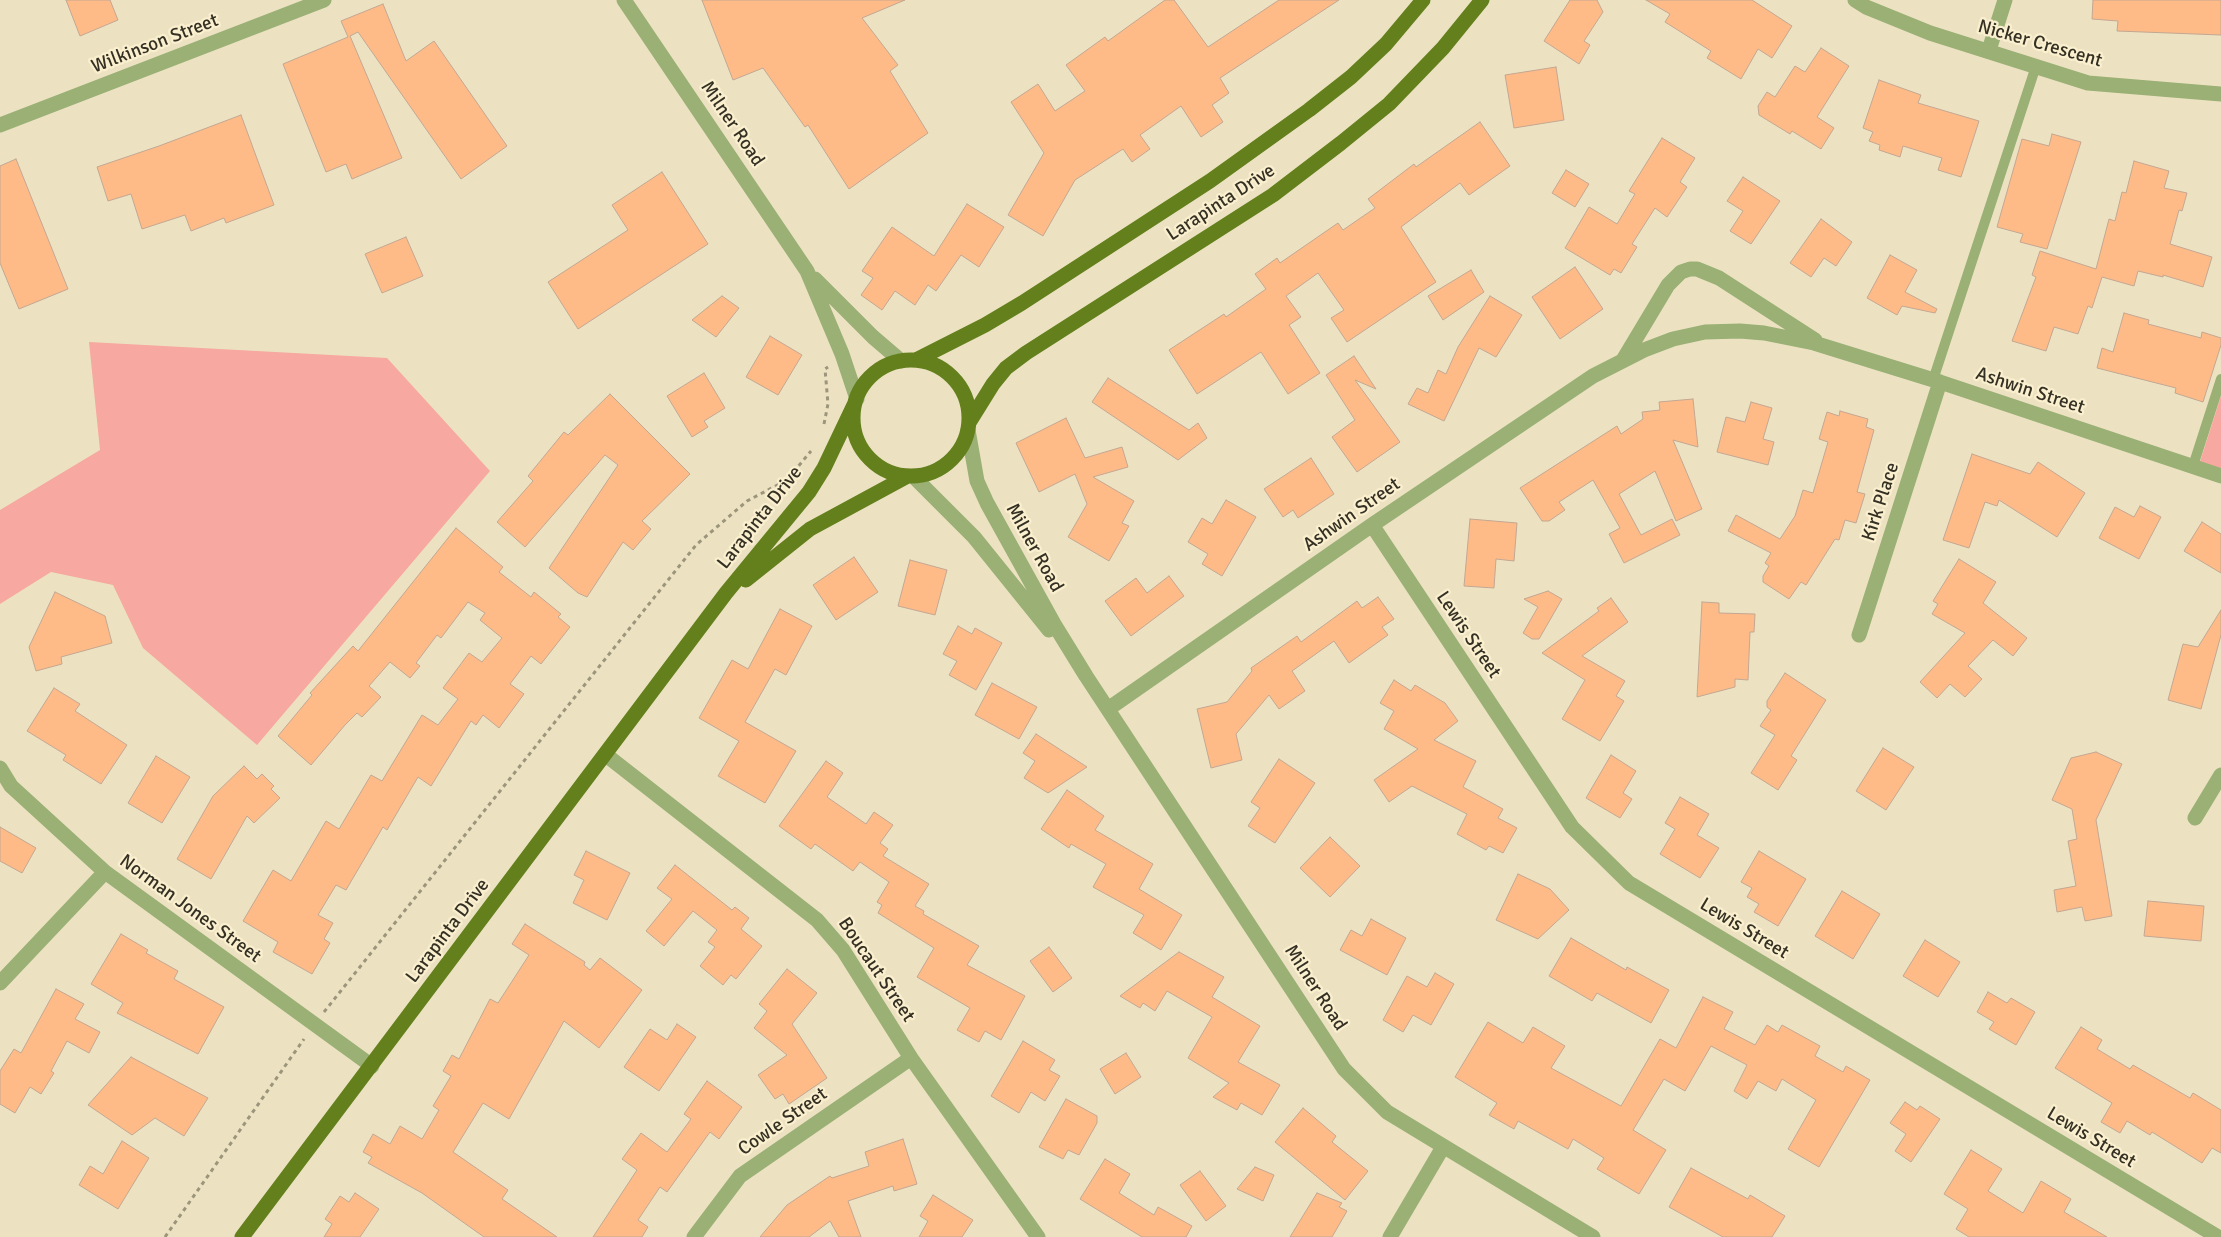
<!DOCTYPE html>
<html>
<head>
<meta charset="utf-8">
<style>
  body { margin:0 }
  canvas { display:block; background:#ece2c1 }
</style>
</head>
<body>
<canvas width="2221" height="1237"></canvas>
<script>
const context = document.querySelector('canvas').getContext('2d');
context.lineJoin = 'round';
function paint(path, color) { context.fillStyle = color; context.fill(path, 'evenodd'); }
const shape = rows => new Path2D(rows.map(r => 'M' + r).join(''));
function trace(path, color, width, dash) { context.strokeStyle = color; context.lineWidth = width; context.lineCap = dash ? 'butt' : 'round'; context.setLineDash(dash || []); context.stroke(path); }
function label(font, color, halo, rows, align = 'center') {
  context.font = font + ' Signika,sans-serif'; context.lineWidth = 4.5; context.setLineDash([]); context.textBaseline = 'middle'; context.strokeStyle = halo; context.fillStyle = color; for (const [text, x, y, turn = 0] of rows) {
    context.save(); context.translate(x, y); context.rotate((+turn || 0) * Math.PI / 180); context.textAlign = isNaN(turn) ? turn : align; if (halo) context.strokeText(text, 0, 0); context.fillText(text, 0, 0); context.restore();
  }
}
const green = shape([
  [89,342,387,358,490,471,257,745,143,648,113,585,51,572,0,604,0,510,100,450],
  [2221,396,2221,474,2198,468]
]);
const building = shape([
  [66,0,110,0,118,20,80,36,66,0],
  [702,0,905,0,862,18,898,65,890,71,928,133,849,189,808,125,805,127,763,68,733,80,702,0],
  [1165,0,1174,0,1208,47,1279,0,1339,0,1220,78,1229,93,1212,105,1223,122,1201,137,1181,106,1140,135,1150,149,1132,162,1123,149,1075,180,1043,236,1008,215,1044,153,1011,102,1038,84,1055,111,1085,91,1066,65,1105,37,1108,41,1165,0],
  [1570,0,1597,0,1603,12,1584,41,1590,45,1579,64,1544,41,1570,0],
  [1646,0,1752,0,1792,26,1772,58,1758,49,1741,79,1707,58,1711,51,1665,22,1670,14,1646,0],
  [2093,0,2221,0,2221,35,2117,31,2118,21,2092,19,2093,0],
  [383,4,406,61,434,41,507,146,461,179,358,32,350,36,402,158,352,179,346,164,326,172,283,64,348,37,341,21,383,4],
  [1821,48,1849,66,1817,117,1834,128,1821,149,1792,131,1790,134,1759,115,1758,106,1767,92,1775,97,1795,66,1805,72,1821,48],
  [1556,67,1564,120,1514,128,1505,75,1556,67],
  [1879,80,1921,95,1918,103,1979,121,1961,177,1938,170,1942,158,1903,146,1900,157,1879,150,1880,145,1869,141,1873,132,1863,128,1879,80],
  [241,115,274,205,226,223,224,218,191,231,185,215,142,229,131,194,108,201,97,167,159,146,241,115],
  [1480,122,1510,166,1469,195,1460,183,1401,227,1436,282,1347,342,1331,318,1344,310,1318,273,1286,296,1301,317,1289,325,1320,373,1288,394,1261,352,1197,394,1169,350,1224,314,1226,317,1266,289,1255,274,1277,258,1280,263,1338,223,1343,230,1375,208,1368,199,1414,164,1416,167,1480,122],
  [2052,134,2081,142,2047,249,2020,242,2023,234,1997,227,2022,139,2049,146,2052,134],
  [1662,138,1695,158,1680,182,1687,187,1667,217,1655,208,1632,244,1637,247,1621,273,1614,269,1610,275,1565,248,1589,207,1617,224,1635,194,1629,191,1662,138],
  [16,159,68,289,19,309,0,263,0,166,16,159],
  [2134,161,2169,171,2164,188,2187,193,2182,211,2179,210,2170,244,2212,257,2203,287,2163,275,2163,277,2138,271,2134,286,2102,277,2092,308,2088,306,2078,334,2054,327,2046,351,2012,341,2036,277,2032,275,2040,251,2096,269,2109,219,2115,221,2122,192,2126,193,2134,161],
  [1566,170,1589,184,1575,207,1552,193,1566,170],
  [662,172,708,244,578,329,548,282,628,230,612,205,662,172],
  [1743,177,1780,201,1751,244,1730,231,1743,211,1727,201,1743,177],
  [967,204,1004,227,979,267,961,255,936,291,928,285,915,305,895,291,882,310,861,295,873,278,862,271,892,227,934,256,967,204],
  [1821,219,1852,242,1836,266,1824,258,1811,277,1790,263,1821,219],
  [406,237,423,276,382,293,365,254,406,237],
  [1890,255,1917,270,1905,292,1937,309,1935,313,1902,306,1897,315,1867,298,1890,255],
  [1575,267,1603,309,1560,339,1532,297,1575,267],
  [1471,270,1484,292,1443,320,1428,296,1471,270],
  [722,296,739,308,716,337,692,320,722,296],
  [1490,296,1522,315,1496,357,1479,348,1444,421,1408,404,1417,388,1428,393,1438,370,1446,374,1458,347,1490,296],
  [2124,313,2149,320,2148,324,2201,338,2202,332,2221,338,2221,345,2203,402,2175,393,2176,388,2097,368,2102,348,2113,352,2124,313],
  [770,336,802,355,778,395,746,377,770,336],
  [1354,356,1376,389,1355,380,1400,442,1357,472,1332,437,1355,420,1326,375,1354,356],
  [704,373,725,408,704,421,708,427,692,437,667,396,704,373],
  [1108,378,1189,430,1198,423,1207,438,1178,460,1092,402,1108,378],
  [610,394,690,474,642,521,651,529,633,550,623,542,587,597,578,593,549,568,618,465,605,455,525,547,497,522,533,481,528,476,564,432,568,435,610,394],
  [1693,399,1698,447,1673,440,1702,509,1676,521,1655,471,1619,494,1641,535,1672,519,1680,535,1624,563,1609,534,1620,528,1593,480,1559,502,1565,510,1549,521,1542,521,1520,488,1617,426,1621,434,1643,419,1642,412,1660,410,1659,402,1693,399],
  [1751,402,1772,408,1763,439,1774,442,1768,465,1717,452,1726,417,1745,422,1751,402],
  [1840,411,1868,419,1866,427,1874,430,1857,492,1865,494,1856,523,1845,520,1839,540,1835,539,1806,585,1801,582,1789,599,1763,582,1763,576,1769,566,1765,563,1771,553,1728,531,1736,515,1780,539,1795,516,1803,490,1813,493,1828,442,1819,439,1827,412,1839,416,1840,411],
  [1066,418,1085,458,1122,447,1128,467,1093,477,1134,501,1122,523,1129,526,1109,561,1068,537,1087,504,1075,474,1039,492,1016,443,1066,418],
  [1972,454,2030,474,2038,462,2085,493,2057,537,1999,500,1997,506,1985,502,1969,548,1943,540,1972,454],
  [1311,458,1334,494,1298,518,1293,510,1283,517,1264,489,1311,458],
  [1226,500,1256,517,1222,576,1202,564,1208,554,1188,542,1202,518,1212,524,1226,500],
  [2140,506,2161,517,2139,559,2099,538,2115,507,2134,517,2140,506],
  [1470,519,1517,523,1514,561,1496,559,1494,588,1464,586,1470,519],
  [2202,522,2221,534,2221,573,2184,551,2202,522],
  [456,528,503,567,499,572,531,597,534,592,561,614,558,617,570,627,541,664,531,656,510,684,524,694,499,728,483,715,476,725,471,721,431,786,418,777,387,830,383,827,346,890,336,885,318,915,333,923,324,939,330,943,312,974,273,952,278,942,243,921,273,870,291,881,326,821,339,829,371,775,382,781,422,715,438,725,458,699,443,688,469,653,482,662,502,638,480,620,485,613,468,602,441,638,437,635,416,663,420,666,410,678,390,662,369,686,381,697,362,717,357,713,345,725,311,765,278,736,312,695,310,693,353,646,358,651,456,528],
  [854,557,878,592,836,620,813,585,854,557],
  [1959,559,1996,582,1983,603,2027,638,2013,656,1993,640,1968,666,1982,679,1965,697,1950,684,1937,698,1920,682,1965,633,1932,614,1938,604,1933,601,1959,559],
  [910,560,947,570,935,615,898,606,910,560],
  [1169,576,1184,596,1131,636,1105,601,1136,578,1147,593,1169,576],
  [1548,591,1562,599,1539,639,1532,639,1523,633,1538,607,1524,599,1548,591],
  [55,592,105,616,112,643,61,657,62,664,36,671,29,647,55,592],
  [1378,597,1394,619,1382,627,1388,635,1349,663,1334,641,1292,671,1305,691,1279,709,1269,695,1236,734,1242,760,1211,768,1197,709,1227,702,1252,671,1251,668,1297,636,1301,642,1357,601,1362,608,1378,597],
  [1611,598,1628,622,1582,656,1625,681,1616,696,1624,701,1600,741,1562,719,1585,680,1542,653,1599,611,1597,608,1611,598],
  [1702,602,1719,603,1719,613,1755,614,1754,632,1750,632,1748,680,1735,679,1735,687,1697,697,1702,602],
  [780,609,812,626,786,675,775,669,745,722,796,751,765,803,718,776,739,741,699,718,732,660,748,669,780,609],
  [2221,610,2221,635,2201,709,2168,700,2183,644,2198,647,2221,610],
  [958,626,972,634,975,628,1002,643,976,690,949,675,957,661,943,654,958,626],
  [1785,673,1826,700,1791,756,1797,760,1778,790,1751,773,1775,735,1760,726,1771,710,1767,707,1767,701,1785,673],
  [1394,680,1411,691,1415,685,1445,703,1458,721,1434,740,1476,761,1463,787,1503,809,1498,818,1517,828,1503,853,1489,846,1486,850,1457,834,1467,814,1412,786,1389,802,1374,780,1418,749,1384,729,1394,711,1380,703,1394,680],
  [992,683,1037,707,1019,739,975,715,992,683],
  [54,688,80,704,75,711,127,745,101,784,63,760,66,755,27,731,54,688],
  [1036,734,1087,767,1048,793,1024,778,1035,761,1023,753,1036,734],
  [1883,748,1914,767,1886,810,1856,791,1883,748],
  [2096,752,2122,764,2096,820,2112,916,2085,921,2082,907,2057,912,2054,890,2076,886,2068,841,2077,839,2072,809,2052,800,2071,758,2096,752],
  [1611,755,1636,771,1623,793,1632,799,1620,818,1586,798,1611,755],
  [156,756,190,777,162,823,128,803,156,756],
  [1279,759,1315,783,1275,843,1248,826,1260,808,1251,802,1279,759],
  [826,761,843,773,827,797,866,824,874,812,893,825,880,843,888,849,883,856,929,884,915,906,924,911,923,914,979,946,967,965,1025,996,1001,1040,985,1031,979,1042,957,1030,970,1008,917,977,934,948,878,913,882,905,877,902,889,882,860,862,853,871,815,844,811,849,779,826,826,761],
  [244,766,257,779,262,774,274,786,271,789,280,798,254,823,247,816,211,879,177,859,213,796,244,766],
  [1067,790,1104,816,1095,830,1153,864,1139,889,1182,915,1161,950,1133,933,1144,915,1093,887,1106,864,1071,844,1069,848,1041,829,1067,790],
  [1680,797,1709,814,1697,835,1719,848,1700,878,1660,854,1675,829,1665,823,1680,797],
  [0,827,36,848,22,873,0,861,0,827],
  [1330,837,1360,866,1330,897,1300,868,1330,837],
  [586,851,630,873,607,920,573,903,584,880,574,875,586,851],
  [1759,851,1806,879,1778,926,1754,912,1759,904,1747,897,1752,888,1741,882,1759,851],
  [675,865,732,910,735,907,749,918,741,929,762,946,736,979,731,975,723,985,700,966,715,947,708,942,717,930,693,911,664,946,646,931,672,899,657,888,675,865],
  [1518,874,1550,889,1569,910,1538,939,1496,920,1518,874],
  [1842,891,1880,914,1853,959,1815,936,1842,891],
  [2148,901,2204,906,2201,941,2144,936,2148,901],
  [1371,919,1406,938,1387,975,1340,950,1351,930,1362,936,1371,919],
  [525,924,585,962,584,965,590,970,600,958,642,990,599,1048,564,1021,509,1119,483,1103,453,1152,508,1190,502,1199,557,1237,484,1237,422,1193,368,1163,372,1157,363,1152,373,1134,390,1144,400,1126,422,1139,439,1110,433,1106,451,1076,443,1071,452,1055,459,1059,490,999,498,1003,529,955,512,944,525,924],
  [121,934,148,950,146,953,178,971,174,979,224,1007,198,1054,117,1013,123,1003,91,984,121,934],
  [1571,938,1626,970,1627,967,1669,990,1651,1023,1597,993,1592,1001,1549,976,1571,938],
  [1925,940,1960,962,1938,997,1903,976,1925,940],
  [1049,947,1072,978,1053,992,1030,961,1049,947],
  [1179,952,1224,977,1212,997,1260,1026,1238,1062,1280,1085,1262,1115,1241,1103,1237,1110,1213,1097,1229,1083,1188,1058,1212,1017,1167,991,1155,1011,1143,1003,1140,1008,1120,996,1179,952],
  [787,969,817,993,792,1024,827,1078,789,1104,783,1094,775,1099,758,1075,787,1055,754,1028,767,1011,759,1004,787,969],
  [1435,973,1454,984,1431,1025,1413,1015,1403,1032,1383,1020,1407,976,1427,987,1435,973],
  [56,989,84,1004,75,1019,100,1032,89,1053,67,1041,51,1071,54,1073,41,1094,30,1087,15,1113,0,1104,0,1071,14,1049,21,1053,56,989],
  [1988,992,2007,1003,2011,998,2035,1012,2016,1045,1989,1029,1994,1022,1977,1012,1988,992],
  [1703,997,1733,1012,1724,1029,1755,1045,1767,1025,1778,1032,1782,1025,1820,1046,1815,1056,1843,1072,1846,1066,1870,1080,1819,1167,1788,1149,1816,1100,1782,1079,1776,1091,1758,1081,1747,1099,1734,1091,1747,1065,1711,1046,1685,1091,1664,1079,1633,1130,1666,1150,1639,1194,1597,1169,1604,1158,1573,1139,1568,1149,1518,1121,1514,1129,1489,1115,1497,1103,1455,1077,1488,1022,1523,1043,1533,1027,1565,1046,1551,1068,1621,1106,1660,1039,1676,1048,1703,997],
  [677,1024,696,1037,659,1091,624,1067,650,1029,667,1040,677,1024],
  [2081,1027,2102,1040,2097,1049,2130,1069,2133,1065,2190,1098,2193,1093,2221,1110,2221,1153,2212,1148,2202,1163,2152,1132,2150,1135,2127,1121,2120,1133,2101,1122,2112,1103,2055,1068,2081,1027],
  [1023,1041,1055,1060,1049,1070,1060,1076,1045,1101,1031,1092,1019,1113,991,1096,1023,1041],
  [1126,1053,1141,1077,1115,1094,1100,1069,1126,1053],
  [131,1057,208,1098,184,1136,155,1118,132,1135,88,1105,131,1057],
  [707,1081,742,1107,719,1139,710,1132,667,1192,660,1187,638,1220,648,1227,642,1237,593,1237,637,1170,622,1159,641,1133,667,1152,691,1119,684,1114,707,1081],
  [1066,1099,1097,1116,1097,1123,1079,1155,1068,1150,1063,1159,1039,1147,1066,1099],
  [1905,1102,1917,1110,1920,1106,1940,1119,1911,1162,1895,1151,1906,1134,1890,1123,1905,1102],
  [1303,1108,1336,1136,1332,1142,1368,1171,1345,1200,1275,1142,1303,1108],
  [903,1139,917,1184,894,1191,893,1186,848,1201,861,1237,839,1237,830,1221,809,1237,760,1237,787,1205,830,1176,832,1178,869,1166,865,1152,903,1139],
  [122,1141,149,1158,118,1209,79,1185,90,1166,103,1174,122,1141],
  [1971,1150,2002,1169,1988,1191,2023,1213,2041,1181,2071,1199,2064,1212,2107,1237,1969,1237,1956,1229,1968,1209,1944,1194,1971,1150],
  [1105,1159,1130,1174,1119,1193,1154,1215,1158,1207,1192,1226,1186,1237,1142,1237,1080,1199,1105,1159],
  [1255,1167,1274,1175,1263,1201,1237,1189,1255,1167],
  [1691,1168,1748,1199,1750,1195,1785,1216,1772,1237,1723,1237,1669,1207,1691,1168],
  [1200,1171,1226,1206,1206,1221,1180,1185,1200,1171],
  [355,1193,379,1209,360,1237,324,1237,332,1224,325,1219,340,1196,349,1202,355,1193],
  [1317,1193,1342,1203,1339,1207,1347,1211,1332,1237,1290,1237,1317,1193],
  [933,1195,973,1220,962,1237,919,1237,928,1221,920,1216,933,1195]
]);
const path = shape([
  [824,424,828,404,825,369,828,367],
  [324,1012,696,545,747,501,787,480,811,451],
  [165,1237,304,1039]
]);
const lane = shape([
  [1933,380,2036,66],
  [2193,466,2221,379]
]);
const street = shape([
  [624,0,807,271,842,354,857,399],
  [1855,0,1866,7,1930,33,2088,83,2221,94],
  [1989,50,2005,0],
  [0,125,324,0],
  [815,279,873,337,901,361],
  [1623,360,1668,285,1681,272,1690,269,1697,269,1719,278,1815,340],
  [968,430,977,481,987,503,1054,624,1086,676,1344,1069,1387,1112,1593,1237],
  [914,477,974,537,1049,630],
  [1372,525,1572,827,1629,883,2218,1237],
  [1859,635,1940,382],
  [1108,709,1372,525,1593,376,1644,350,1673,339,1705,332,1740,331,1764,333,1814,343,1940,382,2221,476],
  [606,755,817,920,843,950,911,1058,1038,1237],
  [0,768,11,786,105,872,372,1066],
  [2195,818,2221,775],
  [0,983,105,872],
  [694,1237,740,1176,911,1058],
  [1390,1237,1443,1147]
]);
const primary = shape([
  '853 418a58 58 0 1 1 116 0a58 58 0 1 1-116 0Z',
  [916,360,985,325,1022,303,1210,181,1309,110,1351,77,1386,44,1423,0],
  [970,421,993,384,1006,368,1026,353,1273,195,1341,143,1389,104,1443,48,1482,0],
  [746,580,810,529,906,477],
  [242,1237,726,593,809,492,824,468,854,405]
]);
const streetNames = [
  ["Wilkinson Street",155,44,-21],
  ["Nicker Crescent",2040,44,16],
  ["Milner Road",732,124,56],
  ["Larapinta Drive",1221,203,-33],
  ["Ashwin Street",2030,391,18],
  ["Kirk Place",1881,502,-72],
  ["Ashwin Street",1352,515,-35],
  ["Larapinta Drive",760,518,-52],
  ["Milner Road",1034,548,61],
  ["Lewis Street",1468,635,56],
  ["Norman Jones Street",190,909,36],
  ["Lewis Street",1744,929,31],
  ["Larapinta Drive",448,931,-53],
  ["Boucaut Street",876,970,56],
  ["Milner Road",1315,988,57],
  ["Cowle Street",783,1122,-35],
  ["Lewis Street",2091,1138,31]
];
paint(green, '#f7a8a0');
paint(building, '#febb88');
trace(building, '#c3a792', 1);
trace(path, '#9c957c', 3, [4, 4]);
trace(lane, '#9ab075', 10);
trace(street, '#9ab075', 15);
trace(primary, '#63801c', 15);
label('19px', '#343023', '#faefce', streetNames);
</script>
</body>
</html>
